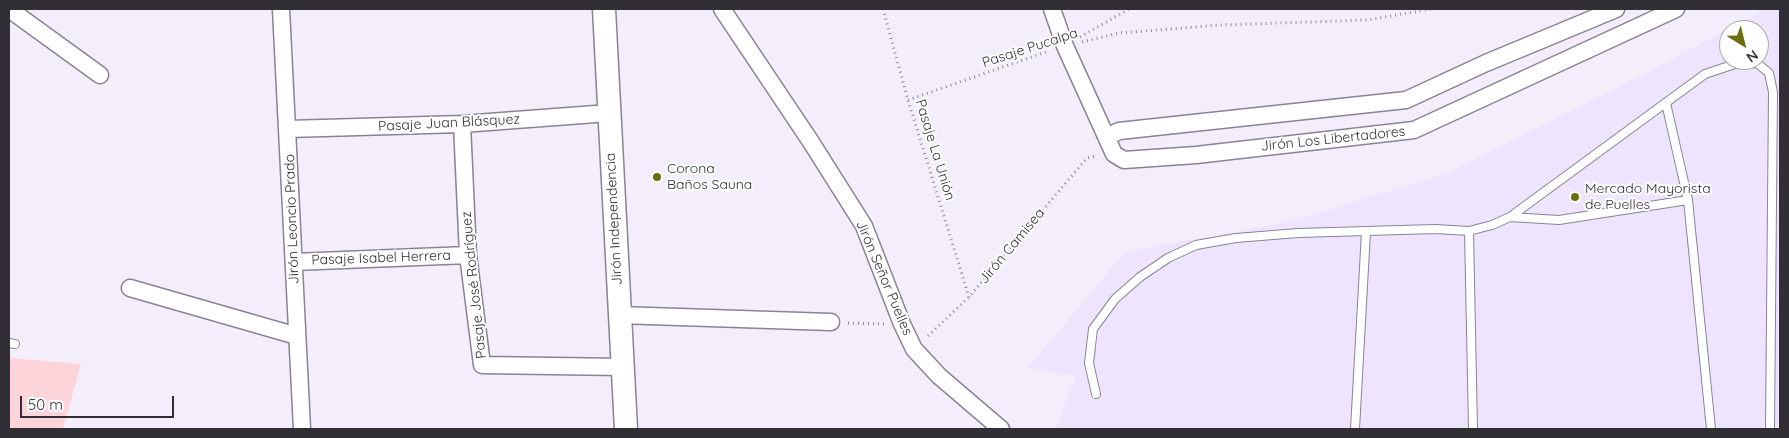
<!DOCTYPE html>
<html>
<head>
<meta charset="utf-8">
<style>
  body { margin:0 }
  #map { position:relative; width:1789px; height:438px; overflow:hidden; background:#f3edfc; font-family:Quicksand,sans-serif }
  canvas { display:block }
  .frame { position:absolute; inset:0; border:10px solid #312e35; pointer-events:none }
  .north { position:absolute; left:1719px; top:20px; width:50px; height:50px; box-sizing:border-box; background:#fff; border:1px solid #adabae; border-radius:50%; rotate:144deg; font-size:14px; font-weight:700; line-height:20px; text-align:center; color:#312e35 }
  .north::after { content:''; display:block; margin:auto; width:18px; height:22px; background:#6e6d0d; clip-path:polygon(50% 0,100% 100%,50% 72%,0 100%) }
  .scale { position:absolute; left:20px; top:396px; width:154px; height:22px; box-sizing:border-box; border:2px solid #312e35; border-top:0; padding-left:6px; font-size:15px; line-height:18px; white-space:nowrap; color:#312e35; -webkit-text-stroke:4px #fff; paint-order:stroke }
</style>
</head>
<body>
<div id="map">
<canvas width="1789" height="438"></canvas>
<div class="frame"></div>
<div class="north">N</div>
<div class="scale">50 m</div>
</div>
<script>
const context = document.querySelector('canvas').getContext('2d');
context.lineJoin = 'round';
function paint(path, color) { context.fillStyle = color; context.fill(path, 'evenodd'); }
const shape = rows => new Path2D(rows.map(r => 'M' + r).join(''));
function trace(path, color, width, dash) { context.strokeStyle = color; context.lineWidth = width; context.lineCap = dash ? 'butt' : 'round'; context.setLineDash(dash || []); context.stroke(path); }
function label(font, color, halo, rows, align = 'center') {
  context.font = font + ' Quicksand,sans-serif'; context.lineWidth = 4; context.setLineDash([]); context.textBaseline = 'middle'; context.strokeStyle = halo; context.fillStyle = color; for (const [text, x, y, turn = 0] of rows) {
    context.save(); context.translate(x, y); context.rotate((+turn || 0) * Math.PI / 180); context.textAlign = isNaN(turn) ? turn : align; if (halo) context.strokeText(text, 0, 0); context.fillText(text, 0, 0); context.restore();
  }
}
const built = shape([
  [1765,9,1780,9,1780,429,1056,429,1076,376,1028,368,1125,252,1293,221,1448,173,1656,68],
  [1729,30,1759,30,1759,60,1729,60]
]);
const green = shape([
  [9,358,81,364,63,429,9,429]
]);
const path = shape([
  [883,9,908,100,969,297],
  [1080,37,1129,9],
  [1082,42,1119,33,1221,25,1367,20,1431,9],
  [908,100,1049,51],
  [848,323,884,324],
  [928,336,969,297,1087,158,1096,156]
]);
const lane = shape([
  [1666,103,1688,200,1711,429],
  [1510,217,1559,220,1688,200],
  [1469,231,1473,429],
  [9,343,15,344],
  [1096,394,1089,363,1093,329,1115,299,1140,277,1168,258,1196,245,1236,238,1298,233,1435,229,1469,231,1492,225,1510,217,1705,74,1735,64,1757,63,1769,73,1773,92,1770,429],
  [1355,429,1366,232]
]);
const street = shape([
  [9,9,100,75],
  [281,9,302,429],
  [722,9,811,142,864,226,902,324,914,349,939,376,1001,429],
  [1052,9,1065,46,1114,154,1124,160,1196,155,1414,130,1676,9],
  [462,124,468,255,482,365,622,367],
  [288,129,462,124,609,113],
  [1107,137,1119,131,1406,100,1486,63,1616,9],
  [294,262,468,255],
  [130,288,297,336],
  [619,315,831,322]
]);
const secondary = shape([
  [604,9,626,429]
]);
const markers = [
  [657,177,5,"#6e6d0d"],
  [1575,197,5,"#6e6d0d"]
];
const streetNames = [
  ["Pasaje Pucalpa",1030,48,-18],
  ["Pasaje Juan Blásquez",449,123,-3],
  ["Jirón Los Libertadores",1333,139,-6],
  ["Pasaje La Unión",935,150,73],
  ["Jirón Leoncio Prado",292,219,-92],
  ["Jirón Independencia",614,219,-93],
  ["Jirón Camisea",1012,246,-50],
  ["Pasaje Isabel Herrera",381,258,-2],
  ["Jirón Señor Puelles",884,278,67],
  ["Pasaje José Rodríguez",474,285,-96]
];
const poiNames = [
  ["Corona",667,169],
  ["Baños Sauna",667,185],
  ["Mercado Mayorista",1585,189],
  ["de Puelles",1585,205]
];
paint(built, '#eee4fe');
paint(green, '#fcd4d9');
trace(lane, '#8a8394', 10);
trace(street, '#8a8394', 19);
trace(secondary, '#8a8394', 25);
trace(path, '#908c97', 3, [1, 4]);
trace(lane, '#fff', 8);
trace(street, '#fff', 16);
trace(secondary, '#fff', 22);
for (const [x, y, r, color] of markers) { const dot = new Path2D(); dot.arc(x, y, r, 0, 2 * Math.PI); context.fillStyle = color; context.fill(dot); trace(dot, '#fff', 2); }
label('14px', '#312e35', '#fff', streetNames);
label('14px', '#312e35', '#fff', poiNames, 'left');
</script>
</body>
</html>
